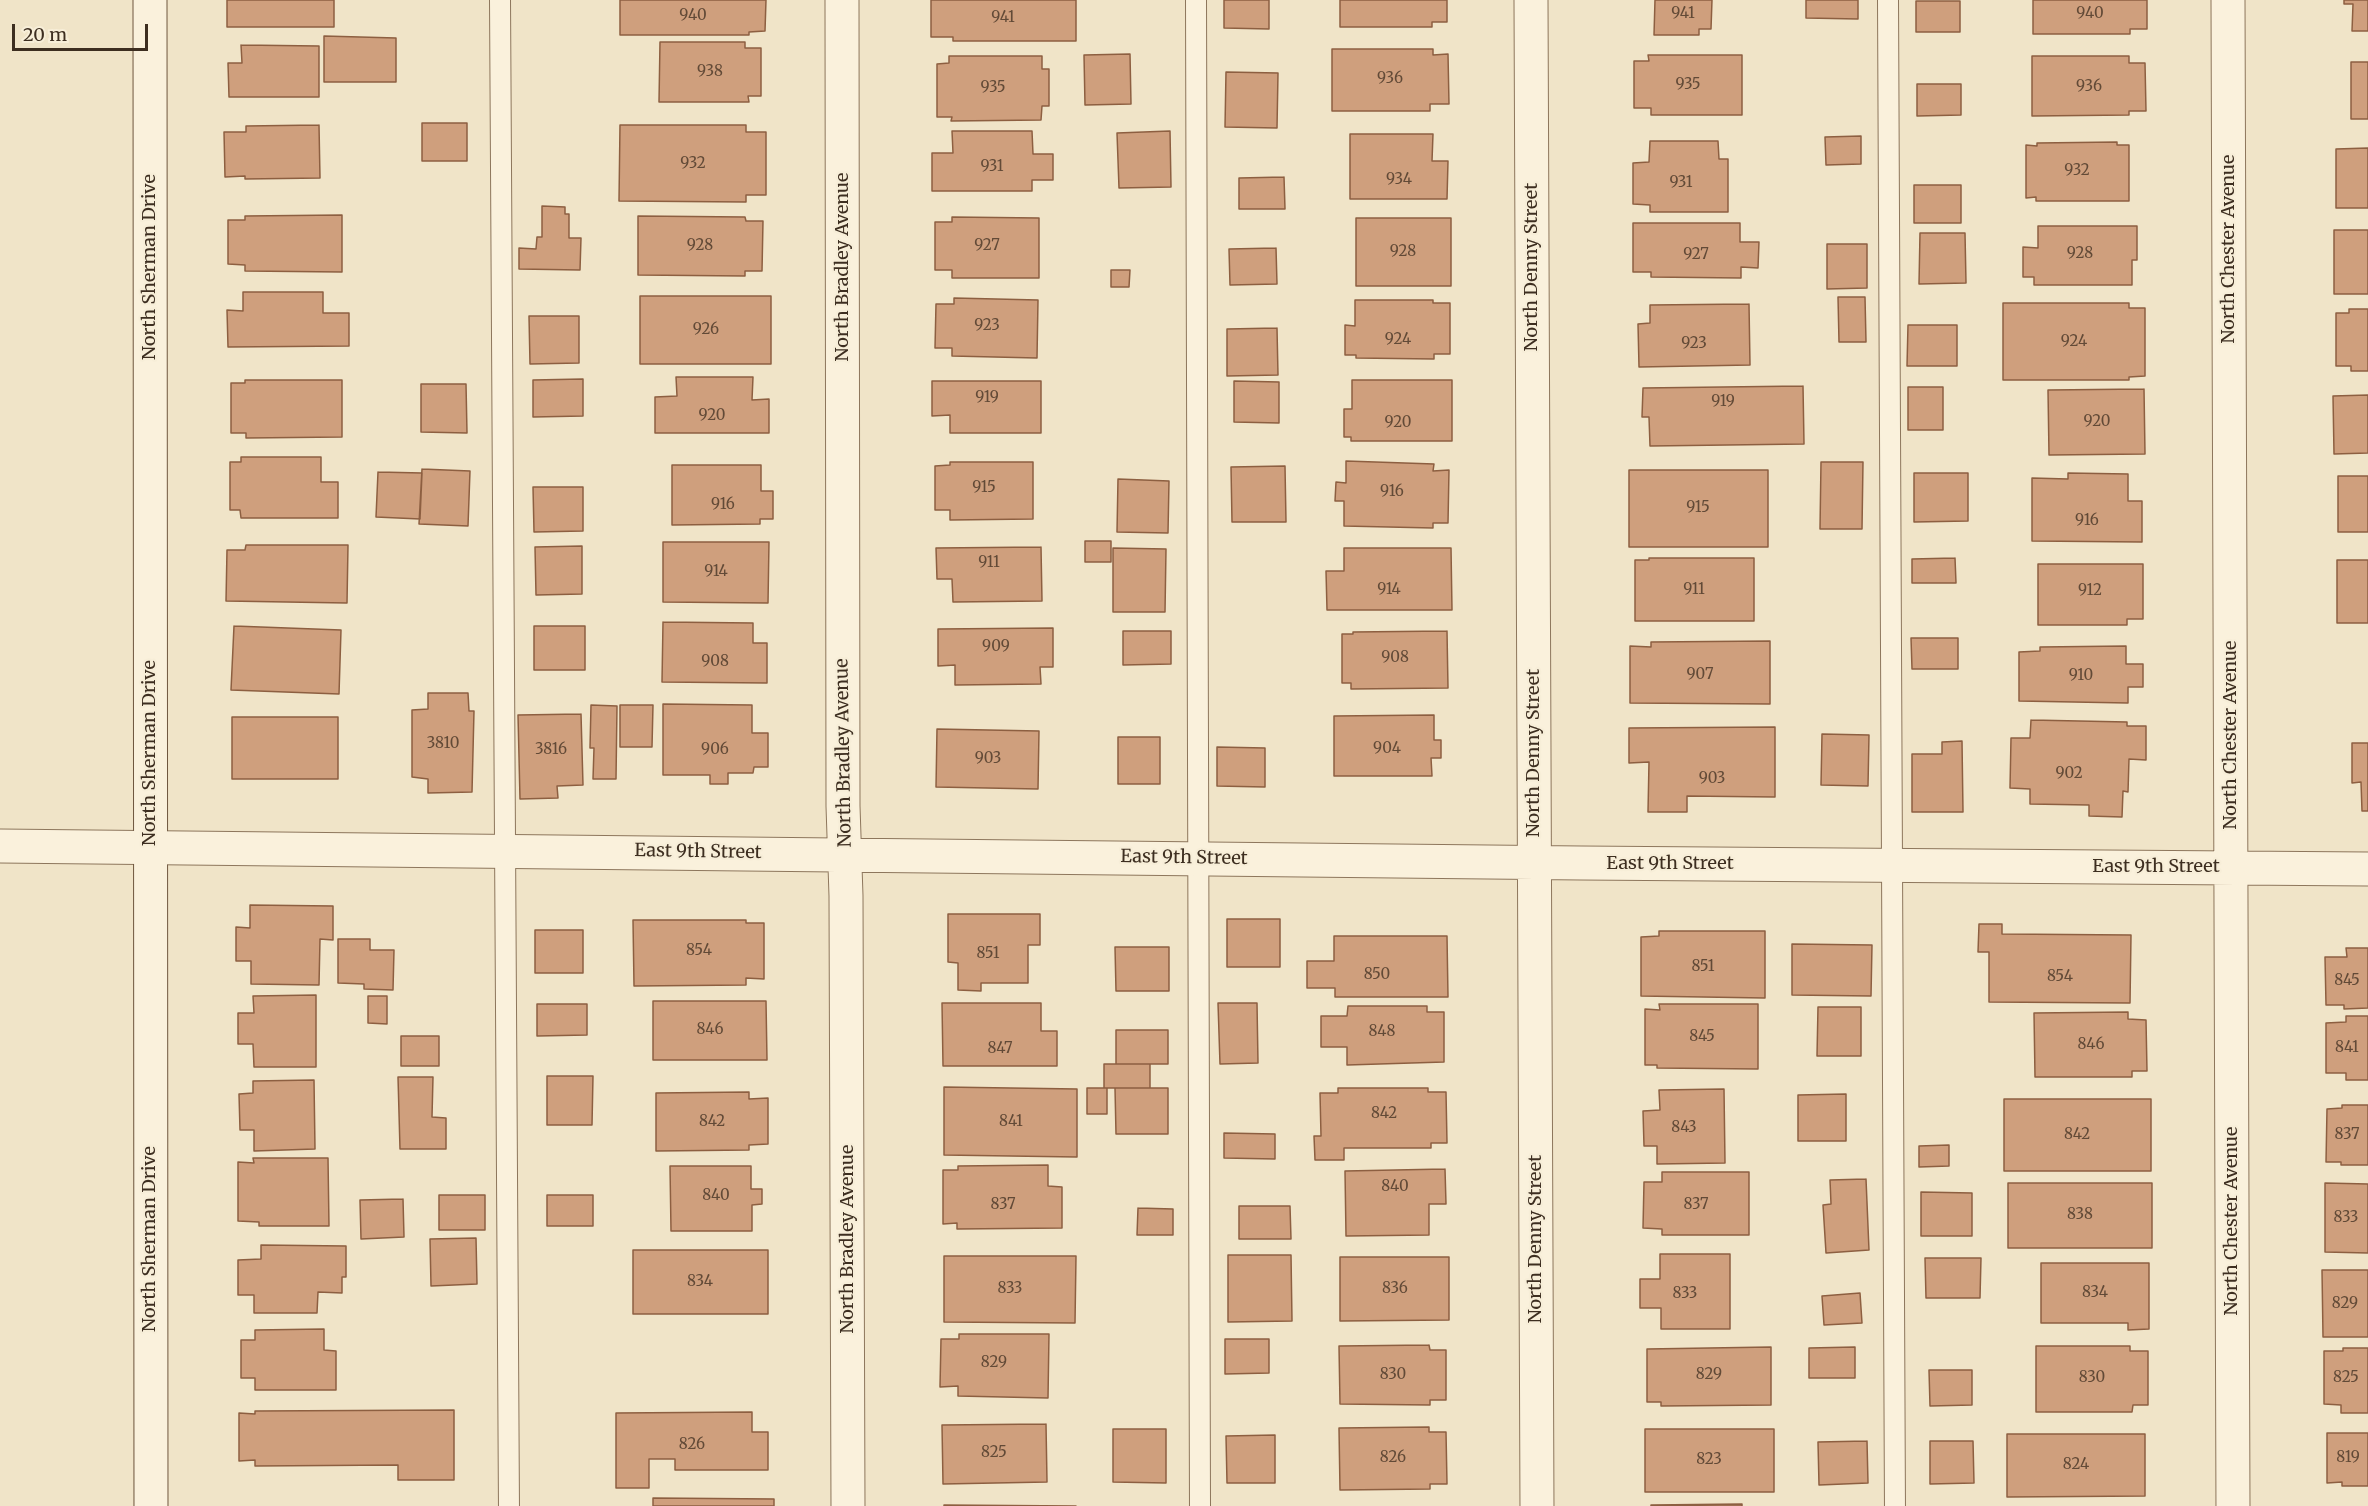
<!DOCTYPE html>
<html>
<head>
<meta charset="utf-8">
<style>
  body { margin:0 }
  #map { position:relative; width:2368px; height:1506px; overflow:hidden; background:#f0e4c8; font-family:Merriweather,serif }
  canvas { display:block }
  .scale { position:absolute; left:12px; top:24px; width:136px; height:27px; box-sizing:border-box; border:3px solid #3d2e20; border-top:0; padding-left:8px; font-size:18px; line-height:21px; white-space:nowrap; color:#3d2e20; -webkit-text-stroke:4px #f7eed8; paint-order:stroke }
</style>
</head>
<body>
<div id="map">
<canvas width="2368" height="1506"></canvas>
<div class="scale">20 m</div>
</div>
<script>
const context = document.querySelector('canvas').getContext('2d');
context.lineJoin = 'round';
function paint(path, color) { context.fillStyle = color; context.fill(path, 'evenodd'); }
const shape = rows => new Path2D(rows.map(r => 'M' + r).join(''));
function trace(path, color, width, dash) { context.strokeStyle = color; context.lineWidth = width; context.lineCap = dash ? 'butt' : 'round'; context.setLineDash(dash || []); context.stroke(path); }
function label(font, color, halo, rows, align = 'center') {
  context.font = font + ' Merriweather,serif'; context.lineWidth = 4.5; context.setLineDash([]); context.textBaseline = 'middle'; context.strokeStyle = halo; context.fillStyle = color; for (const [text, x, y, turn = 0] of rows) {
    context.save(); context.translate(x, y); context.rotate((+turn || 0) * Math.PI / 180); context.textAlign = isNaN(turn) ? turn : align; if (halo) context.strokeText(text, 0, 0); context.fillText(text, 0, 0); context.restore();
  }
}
const building = shape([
  [227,0,334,0,334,27,227,27,227,0],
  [620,0,766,0,765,31,749,32,749,35,620,35,620,0],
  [931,0,1076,0,1076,41,953,41,953,37,931,37,931,0],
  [1224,0,1269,0,1269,29,1224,28,1224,0],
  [1340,0,1447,0,1447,22,1432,22,1432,27,1340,27,1340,0],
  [1655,0,1712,0,1711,29,1699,29,1699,35,1654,35,1655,0],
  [1806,0,1858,0,1858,19,1806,18,1806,0],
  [2033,0,2147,0,2147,29,2130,29,2130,34,2033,34,2033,0],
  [2344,0,2368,0,2368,31,2352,31,2353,4,2344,4,2344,0],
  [1916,1,1960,1,1960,32,1916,32,1916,1],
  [324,36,396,38,396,82,324,82,324,36],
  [660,42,745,42,745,48,761,48,761,96,748,96,749,102,659,102,660,42],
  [241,45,319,46,319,97,229,97,228,63,242,63,241,45],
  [1332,49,1433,49,1433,55,1448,54,1449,104,1430,104,1430,111,1332,111,1332,49],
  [1130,54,1131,104,1085,105,1084,55,1130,54],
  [1648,55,1742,55,1742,115,1651,115,1651,108,1634,108,1634,61,1649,61,1648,55],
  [949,56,1042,56,1042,69,1049,69,1049,106,1042,106,1041,120,951,121,952,117,937,117,937,64,949,63,949,56],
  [2032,56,2129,56,2129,63,2145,63,2146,111,2129,111,2129,115,2032,116,2032,56],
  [2351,62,2368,62,2368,119,2351,119,2351,62],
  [1226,72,1278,73,1277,128,1225,127,1226,72],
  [1917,84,1961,84,1961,115,1917,116,1917,84],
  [422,123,467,123,467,161,422,161,422,123],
  [319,125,320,178,245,179,245,176,225,177,224,132,246,132,246,126,319,125],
  [620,125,746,125,746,132,766,132,766,195,746,195,746,202,619,201,620,125],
  [952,131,1032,131,1033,154,1053,154,1053,180,1032,180,1032,191,932,191,932,153,953,153,952,131],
  [1170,131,1171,187,1119,188,1117,133,1170,131],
  [1350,134,1433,134,1432,161,1448,161,1447,199,1350,199,1350,134],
  [1861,136,1861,164,1826,165,1825,137,1861,136],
  [1650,141,1718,141,1719,159,1728,159,1728,212,1650,212,1650,205,1633,204,1633,163,1649,162,1650,141],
  [2117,142,2117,145,2129,145,2129,201,2036,201,2036,197,2026,198,2026,145,2037,146,2037,143,2117,142],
  [2368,148,2368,208,2336,208,2336,149,2368,148],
  [1284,177,1285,209,1239,209,1239,178,1284,177],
  [1914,185,1961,185,1961,223,1914,223,1914,185],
  [542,206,565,207,565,214,569,214,569,238,581,238,580,270,519,269,519,248,536,249,537,237,542,237,542,206],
  [342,215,342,272,245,271,245,265,228,264,228,220,245,220,245,216,342,215],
  [638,216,745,217,746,221,763,221,762,271,745,271,745,276,638,275,638,216],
  [952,217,1039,218,1039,278,952,278,952,270,935,270,935,222,952,222,952,217],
  [1356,218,1451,218,1451,286,1356,286,1356,218],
  [1633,223,1740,223,1740,242,1759,242,1758,268,1741,267,1741,278,1651,277,1651,272,1633,272,1633,223],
  [2038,226,2137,226,2137,260,2132,260,2132,285,2034,285,2034,277,2023,277,2023,247,2038,248,2038,226],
  [2334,230,2368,230,2368,294,2334,294,2334,230],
  [1920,233,1965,233,1966,283,1919,284,1920,233],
  [1827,244,1867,244,1867,288,1827,289,1827,244],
  [1276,248,1277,284,1230,285,1229,249,1276,248],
  [1111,270,1130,270,1129,287,1111,287,1111,270],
  [243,292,323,292,323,313,349,313,349,346,228,347,227,310,243,311,243,292],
  [640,296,771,296,771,364,640,364,640,296],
  [1838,297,1865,297,1866,342,1839,342,1838,297],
  [954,298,1038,300,1037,358,952,356,952,348,935,348,936,304,954,304,954,298],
  [1355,300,1433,300,1433,303,1450,303,1450,354,1434,354,1434,359,1356,358,1356,355,1345,355,1345,325,1355,326,1355,300],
  [2003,303,2129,303,2129,308,2145,308,2145,376,2129,377,2129,380,2003,380,2003,303],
  [1749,304,1750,365,1639,367,1638,324,1650,323,1650,305,1749,304],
  [2349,309,2368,309,2368,371,2351,371,2351,366,2336,366,2336,313,2349,313,2349,309],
  [529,316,579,316,579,363,530,364,529,316],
  [1908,325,1957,325,1957,366,1907,366,1908,325],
  [1277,328,1278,375,1227,376,1227,329,1277,328],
  [676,377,753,377,752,400,769,399,769,433,655,433,655,397,677,396,676,377],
  [583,379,583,416,533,417,533,380,583,379],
  [245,380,342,380,342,437,246,438,246,433,231,433,231,383,245,383,245,380],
  [1352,380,1452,380,1452,441,1351,441,1351,437,1344,437,1344,409,1352,409,1352,380],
  [932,381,1041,381,1041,433,950,433,950,415,932,416,932,381],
  [1234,381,1279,382,1279,423,1234,422,1234,381],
  [421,384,466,384,467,433,421,432,421,384],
  [1803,386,1804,444,1650,446,1649,417,1642,417,1643,388,1803,386],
  [1908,387,1943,387,1943,430,1908,430,1908,387],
  [2144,389,2145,454,2049,455,2048,390,2144,389],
  [2368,395,2368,453,2334,454,2333,396,2368,395],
  [241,457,321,457,321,482,338,482,338,518,241,518,240,510,230,510,230,462,241,462,241,457],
  [1346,461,1434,464,1433,471,1449,470,1448,523,1433,523,1433,528,1344,526,1344,501,1335,501,1336,482,1346,483,1346,461],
  [950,462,1033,462,1033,519,950,520,950,510,935,510,935,466,950,465,950,462],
  [1821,462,1863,462,1862,529,1820,529,1821,462],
  [672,465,761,465,761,491,773,491,773,519,760,519,760,524,672,525,672,465],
  [1285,466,1286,522,1232,522,1231,467,1285,466],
  [422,469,470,471,468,526,419,524,422,469],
  [1629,470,1768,470,1768,547,1629,547,1629,470],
  [378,472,422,473,420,519,376,517,378,472],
  [1914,473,1968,473,1968,521,1914,522,1914,473],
  [2068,473,2128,474,2128,501,2142,501,2142,542,2032,541,2032,478,2068,479,2068,473],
  [2338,476,2368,476,2368,532,2338,532,2338,476],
  [1118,479,1169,481,1168,533,1117,532,1118,479],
  [533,487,583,487,583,531,534,532,533,487],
  [1085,541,1111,541,1111,562,1085,562,1085,541],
  [663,542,769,542,768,603,663,602,663,542],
  [246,545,348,545,347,603,226,601,227,550,245,550,246,545],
  [582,546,582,594,536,595,535,547,582,546],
  [1041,547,1042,601,953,602,952,579,937,579,936,548,1041,547],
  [1113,548,1166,549,1165,612,1113,612,1113,548],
  [1344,548,1451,548,1452,610,1327,610,1326,571,1344,571,1344,548],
  [1649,558,1754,558,1754,621,1635,621,1635,560,1649,560,1649,558],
  [1955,558,1956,583,1912,583,1912,559,1955,558],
  [2337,560,2368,560,2368,623,2337,623,2337,560],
  [2038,564,2143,564,2143,619,2127,619,2127,625,2038,625,2038,564],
  [663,622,753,623,753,643,767,643,767,683,662,682,663,622],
  [234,626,341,630,339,694,231,690,234,626],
  [534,626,585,626,585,670,534,670,534,626],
  [1053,628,1053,667,1040,667,1041,684,955,685,955,665,938,666,938,629,1053,628],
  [1123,631,1171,631,1171,664,1123,665,1123,631],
  [1447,631,1448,688,1351,689,1351,683,1342,683,1342,634,1353,634,1353,632,1447,631],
  [1911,638,1958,638,1958,669,1912,669,1911,638],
  [1770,641,1770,704,1630,703,1630,646,1651,647,1651,642,1770,641],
  [2126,646,2126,664,2143,664,2143,687,2128,687,2128,703,2019,701,2019,652,2040,651,2040,647,2126,646],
  [428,693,468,693,469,711,474,711,472,792,428,793,428,779,412,777,412,710,428,709,428,693],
  [663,704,752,705,752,733,768,733,768,767,754,767,753,773,728,773,728,784,710,784,710,775,663,775,663,704],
  [591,705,617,706,616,779,593,779,594,748,590,748,591,705],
  [620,705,653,705,652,747,620,747,620,705],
  [581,714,583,785,557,786,558,798,520,799,518,715,581,714],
  [1434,715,1434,740,1441,740,1441,758,1431,758,1432,776,1334,776,1334,716,1434,715],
  [232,717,338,717,338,779,232,779,232,717],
  [2031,720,2127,722,2127,726,2146,726,2146,760,2129,759,2128,792,2123,791,2122,817,2089,816,2089,805,2030,804,2030,789,2010,788,2011,738,2030,738,2031,720],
  [1775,727,1775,797,1687,796,1687,812,1648,812,1649,762,1629,763,1629,728,1775,727],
  [937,729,1039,731,1038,789,936,787,937,729],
  [1822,734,1869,735,1868,786,1821,785,1822,734],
  [1118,737,1160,737,1160,784,1118,784,1118,737],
  [1962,741,1963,812,1912,812,1912,754,1942,754,1942,742,1962,741],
  [2352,743,2368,743,2368,811,2362,811,2361,782,2352,783,2352,743],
  [1217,747,1265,748,1265,787,1217,786,1217,747],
  [250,905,333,906,333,940,320,939,319,985,251,984,251,961,236,961,236,927,250,928,250,905],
  [948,914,1040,914,1040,945,1028,945,1028,983,981,983,981,991,958,990,958,963,948,962,948,914],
  [1227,919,1280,919,1280,967,1227,967,1227,919],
  [633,920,746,920,746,923,764,923,764,979,746,978,746,985,634,986,633,920],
  [1979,924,2002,924,2002,934,2131,935,2130,1003,1989,1002,1989,952,1978,952,1979,924],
  [535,930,583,930,583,973,535,973,535,930],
  [1659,931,1765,931,1765,998,1641,996,1641,937,1659,936,1659,931],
  [1334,936,1447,936,1448,997,1335,997,1335,988,1307,988,1307,961,1334,961,1334,936],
  [338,939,370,939,370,950,394,950,393,990,364,989,364,984,338,983,338,939],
  [1792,944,1872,945,1871,996,1792,995,1792,944],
  [1115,947,1169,947,1169,991,1116,991,1115,947],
  [2346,948,2368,948,2368,1008,2344,1009,2344,1005,2326,1005,2325,957,2347,957,2346,948],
  [316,995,316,1067,254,1067,253,1044,238,1044,238,1013,254,1013,253,996,316,995],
  [368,996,387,996,387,1024,368,1023,368,996],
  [653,1001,766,1001,767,1060,653,1060,653,1001],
  [942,1003,1041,1003,1041,1031,1057,1031,1057,1066,943,1066,942,1003],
  [1218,1003,1257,1003,1258,1063,1220,1064,1218,1003],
  [537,1004,587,1004,587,1035,537,1036,537,1004],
  [1659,1004,1758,1004,1758,1069,1657,1068,1657,1065,1645,1065,1645,1009,1660,1010,1659,1004],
  [1348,1006,1427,1006,1427,1012,1444,1012,1444,1062,1347,1065,1347,1047,1321,1047,1321,1016,1347,1016,1348,1006],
  [1818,1007,1861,1007,1861,1056,1817,1056,1818,1007],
  [2128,1012,2128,1019,2146,1020,2147,1071,2132,1071,2132,1077,2035,1077,2034,1013,2128,1012],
  [2346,1016,2368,1016,2368,1080,2346,1080,2346,1073,2326,1073,2326,1023,2346,1022,2346,1016],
  [1116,1030,1168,1030,1168,1064,1116,1064,1116,1030],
  [401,1036,439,1036,439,1066,401,1066,401,1036],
  [1104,1064,1150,1064,1150,1088,1104,1088,1104,1064],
  [547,1076,593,1076,592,1125,547,1125,547,1076],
  [398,1077,433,1077,432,1117,446,1118,446,1149,400,1149,398,1077],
  [314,1080,315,1149,254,1151,254,1130,240,1130,239,1094,253,1093,253,1081,314,1080],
  [944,1087,1077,1089,1077,1157,944,1155,944,1087],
  [1087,1088,1107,1088,1107,1114,1087,1114,1087,1088],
  [1115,1088,1168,1088,1168,1134,1116,1134,1115,1088],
  [1338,1088,1428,1088,1428,1092,1446,1092,1447,1143,1431,1143,1431,1148,1344,1148,1344,1160,1315,1160,1314,1136,1321,1136,1320,1093,1338,1093,1338,1088],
  [1724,1089,1725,1163,1657,1164,1657,1146,1644,1146,1643,1111,1660,1110,1659,1090,1724,1089],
  [749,1092,749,1099,768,1098,768,1144,749,1145,749,1150,656,1151,656,1093,749,1092],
  [1846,1094,1846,1141,1798,1141,1798,1095,1846,1094],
  [2004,1099,2151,1099,2151,1171,2004,1171,2004,1099],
  [2342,1105,2368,1105,2368,1165,2341,1165,2341,1162,2326,1162,2327,1109,2342,1108,2342,1105],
  [1224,1133,1275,1134,1275,1159,1224,1158,1224,1133],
  [1949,1145,1949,1166,1919,1167,1919,1146,1949,1145],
  [253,1158,328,1158,329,1226,259,1226,259,1222,238,1221,238,1162,254,1163,253,1158],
  [1048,1165,1048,1186,1062,1187,1062,1228,957,1229,957,1223,943,1224,943,1170,958,1170,958,1166,1048,1165],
  [670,1166,751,1166,751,1189,762,1189,762,1204,752,1205,752,1231,671,1231,670,1166],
  [1445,1169,1446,1204,1429,1204,1429,1235,1346,1236,1345,1171,1445,1169],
  [1662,1172,1749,1172,1749,1235,1662,1235,1662,1229,1643,1228,1644,1182,1662,1182,1662,1172],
  [1866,1179,1869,1250,1826,1253,1823,1205,1831,1204,1830,1180,1866,1179],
  [2008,1183,2152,1183,2152,1248,2008,1248,2008,1183],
  [2325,1183,2368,1184,2368,1253,2325,1252,2325,1183],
  [1921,1192,1972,1193,1972,1236,1921,1236,1921,1192],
  [439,1195,485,1195,485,1230,439,1230,439,1195],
  [547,1195,593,1195,593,1226,547,1226,547,1195],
  [403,1199,404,1237,361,1239,360,1200,403,1199],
  [1239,1206,1290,1206,1291,1239,1239,1239,1239,1206],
  [1138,1208,1173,1209,1173,1235,1137,1235,1138,1208],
  [476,1238,477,1284,431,1286,430,1239,476,1238],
  [261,1245,346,1246,346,1277,342,1277,342,1293,318,1292,317,1313,254,1313,254,1295,238,1295,238,1260,261,1259,261,1245],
  [633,1250,768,1250,768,1314,633,1314,633,1250],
  [1660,1254,1730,1254,1730,1329,1661,1329,1661,1308,1640,1308,1640,1279,1660,1279,1660,1254],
  [1228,1255,1291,1255,1292,1321,1228,1322,1228,1255],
  [944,1256,1076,1256,1075,1323,944,1322,944,1256],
  [1340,1257,1449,1257,1449,1320,1340,1321,1340,1257],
  [1925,1258,1981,1258,1980,1298,1926,1298,1925,1258],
  [2041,1263,2149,1263,2149,1329,2128,1330,2128,1323,2041,1323,2041,1263],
  [2322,1270,2368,1270,2368,1337,2323,1337,2322,1270],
  [1860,1293,1862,1323,1824,1325,1822,1296,1860,1293],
  [324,1329,324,1350,336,1351,336,1390,255,1390,255,1378,241,1378,241,1340,255,1340,255,1330,324,1329],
  [959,1334,1049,1334,1048,1398,958,1396,958,1386,940,1387,941,1339,959,1339,959,1334],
  [1225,1339,1269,1339,1269,1373,1225,1374,1225,1339],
  [1429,1345,1430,1350,1446,1350,1446,1400,1430,1400,1430,1405,1340,1404,1339,1346,1429,1345],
  [2036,1346,2130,1346,2130,1351,2148,1351,2148,1405,2133,1405,2132,1412,2036,1412,2036,1346],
  [1771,1347,1771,1405,1661,1406,1661,1402,1647,1402,1647,1349,1771,1347],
  [1855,1347,1855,1378,1809,1378,1809,1348,1855,1347],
  [2343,1348,2368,1348,2368,1413,2341,1413,2341,1405,2324,1404,2324,1351,2343,1351,2343,1348],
  [1929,1370,1972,1370,1972,1405,1930,1406,1929,1370],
  [454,1410,454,1480,398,1480,398,1465,255,1466,255,1460,239,1461,239,1413,255,1414,255,1411,454,1410],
  [752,1412,752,1432,768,1432,768,1470,675,1470,675,1459,649,1459,649,1488,616,1488,616,1413,752,1412],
  [1046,1424,1047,1482,943,1484,942,1425,1046,1424],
  [1429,1427,1429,1432,1446,1432,1447,1484,1430,1484,1430,1489,1340,1490,1339,1428,1429,1427],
  [1113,1429,1166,1429,1166,1483,1113,1482,1113,1429],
  [1645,1429,1774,1429,1774,1492,1645,1492,1645,1429],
  [2327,1433,2368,1433,2368,1486,2342,1486,2342,1482,2327,1483,2327,1433],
  [2007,1434,2145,1434,2145,1496,2007,1497,2007,1434],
  [1275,1435,1275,1483,1227,1483,1226,1436,1275,1435],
  [1867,1441,1868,1483,1819,1485,1818,1442,1867,1441],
  [1930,1441,1973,1441,1974,1483,1930,1484,1930,1441],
  [653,1498,774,1499,774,1506,653,1506,653,1498],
  [1742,1504,1742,1506,1651,1506,1651,1505,1742,1504],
  [944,1505,1076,1506,944,1506,944,1505]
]);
const service = shape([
  [500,0,509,1506],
  [1196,0,1200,1506],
  [1888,0,1895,1506]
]);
const minor = shape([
  [842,0,843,806,846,896,848,1506],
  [1531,0,1537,1506],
  [2228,0,2233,1506],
  [0,846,1581,863,2368,869]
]);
const secondary = shape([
  [150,0,151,1506]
]);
const numberNames = [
  ["941",1683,14],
  ["940",2090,14],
  ["940",693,16],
  ["941",1003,18],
  ["938",710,72],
  ["936",1390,79],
  ["935",1688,85],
  ["936",2089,87],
  ["935",993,88],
  ["932",693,164],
  ["931",992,167],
  ["932",2077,171],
  ["934",1399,180],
  ["931",1681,183],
  ["928",700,246],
  ["927",987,246],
  ["928",1403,252],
  ["928",2080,254],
  ["927",1696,255],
  ["923",987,326],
  ["926",706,330],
  ["924",1398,340],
  ["924",2074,342],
  ["923",1694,344],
  ["919",987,398],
  ["919",1723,402],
  ["920",712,416],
  ["920",2097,422],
  ["920",1398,423],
  ["915",984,488],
  ["916",1392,492],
  ["916",723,505],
  ["915",1698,508],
  ["916",2087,521],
  ["911",989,563],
  ["914",716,572],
  ["914",1389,590],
  ["911",1694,590],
  ["912",2090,591],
  ["909",996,647],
  ["908",1395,658],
  ["908",715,662],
  ["907",1700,675],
  ["910",2081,676],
  ["3810",443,744],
  ["904",1387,749],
  ["3816",551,750],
  ["906",715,750],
  ["903",988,759],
  ["902",2069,774],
  ["903",1712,779],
  ["854",699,951],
  ["851",988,954],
  ["851",1703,967],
  ["850",1377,975],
  ["854",2060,977],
  ["845",2347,981],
  ["846",710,1030],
  ["848",1382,1032],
  ["845",1702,1037],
  ["846",2091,1045],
  ["841",2347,1048],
  ["847",1000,1049],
  ["842",1384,1114],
  ["842",712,1122],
  ["841",1011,1122],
  ["843",1684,1128],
  ["842",2077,1135],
  ["837",2347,1135],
  ["840",1395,1187],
  ["840",716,1196],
  ["837",1003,1205],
  ["837",1696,1205],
  ["838",2080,1215],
  ["833",2346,1218],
  ["834",700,1282],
  ["833",1010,1289],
  ["836",1395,1289],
  ["834",2095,1293],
  ["833",1685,1294],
  ["829",2345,1304],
  ["829",994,1363],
  ["830",1393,1375],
  ["829",1709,1375],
  ["830",2092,1378],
  ["825",2346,1378],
  ["826",692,1445],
  ["825",994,1453],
  ["826",1393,1458],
  ["819",2348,1458],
  ["823",1709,1460],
  ["824",2076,1465]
];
const streetNames = [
  ["North Chester Avenue",2229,249,-90],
  ["North Sherman Drive",150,267,-90],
  ["North Bradley Avenue",843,267,-90],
  ["North Denny Street",1532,267,-90],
  ["North Chester Avenue",2231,735,-90],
  ["North Sherman Drive",150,753,-90],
  ["North Bradley Avenue",844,753,-91],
  ["North Denny Street",1534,753,-90],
  ["East 9th Street",698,852,1],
  ["East 9th Street",1184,858,1],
  ["East 9th Street",1670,864],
  ["East 9th Street",2156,867],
  ["North Chester Avenue",2232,1221,-90],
  ["North Sherman Drive",150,1239,-90],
  ["North Bradley Avenue",848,1239,-90],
  ["North Denny Street",1536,1239,-90]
];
paint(building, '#cf9f7d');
trace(building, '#8d5f41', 1.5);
trace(service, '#8d765c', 22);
trace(minor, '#8d765c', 35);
trace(secondary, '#6f573f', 35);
trace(service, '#faf1dc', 20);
trace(minor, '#faf1dc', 33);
trace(secondary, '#faf1dc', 33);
label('15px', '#624a37', null, numberNames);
label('18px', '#3d2e20', '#f7eed8', streetNames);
</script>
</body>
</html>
